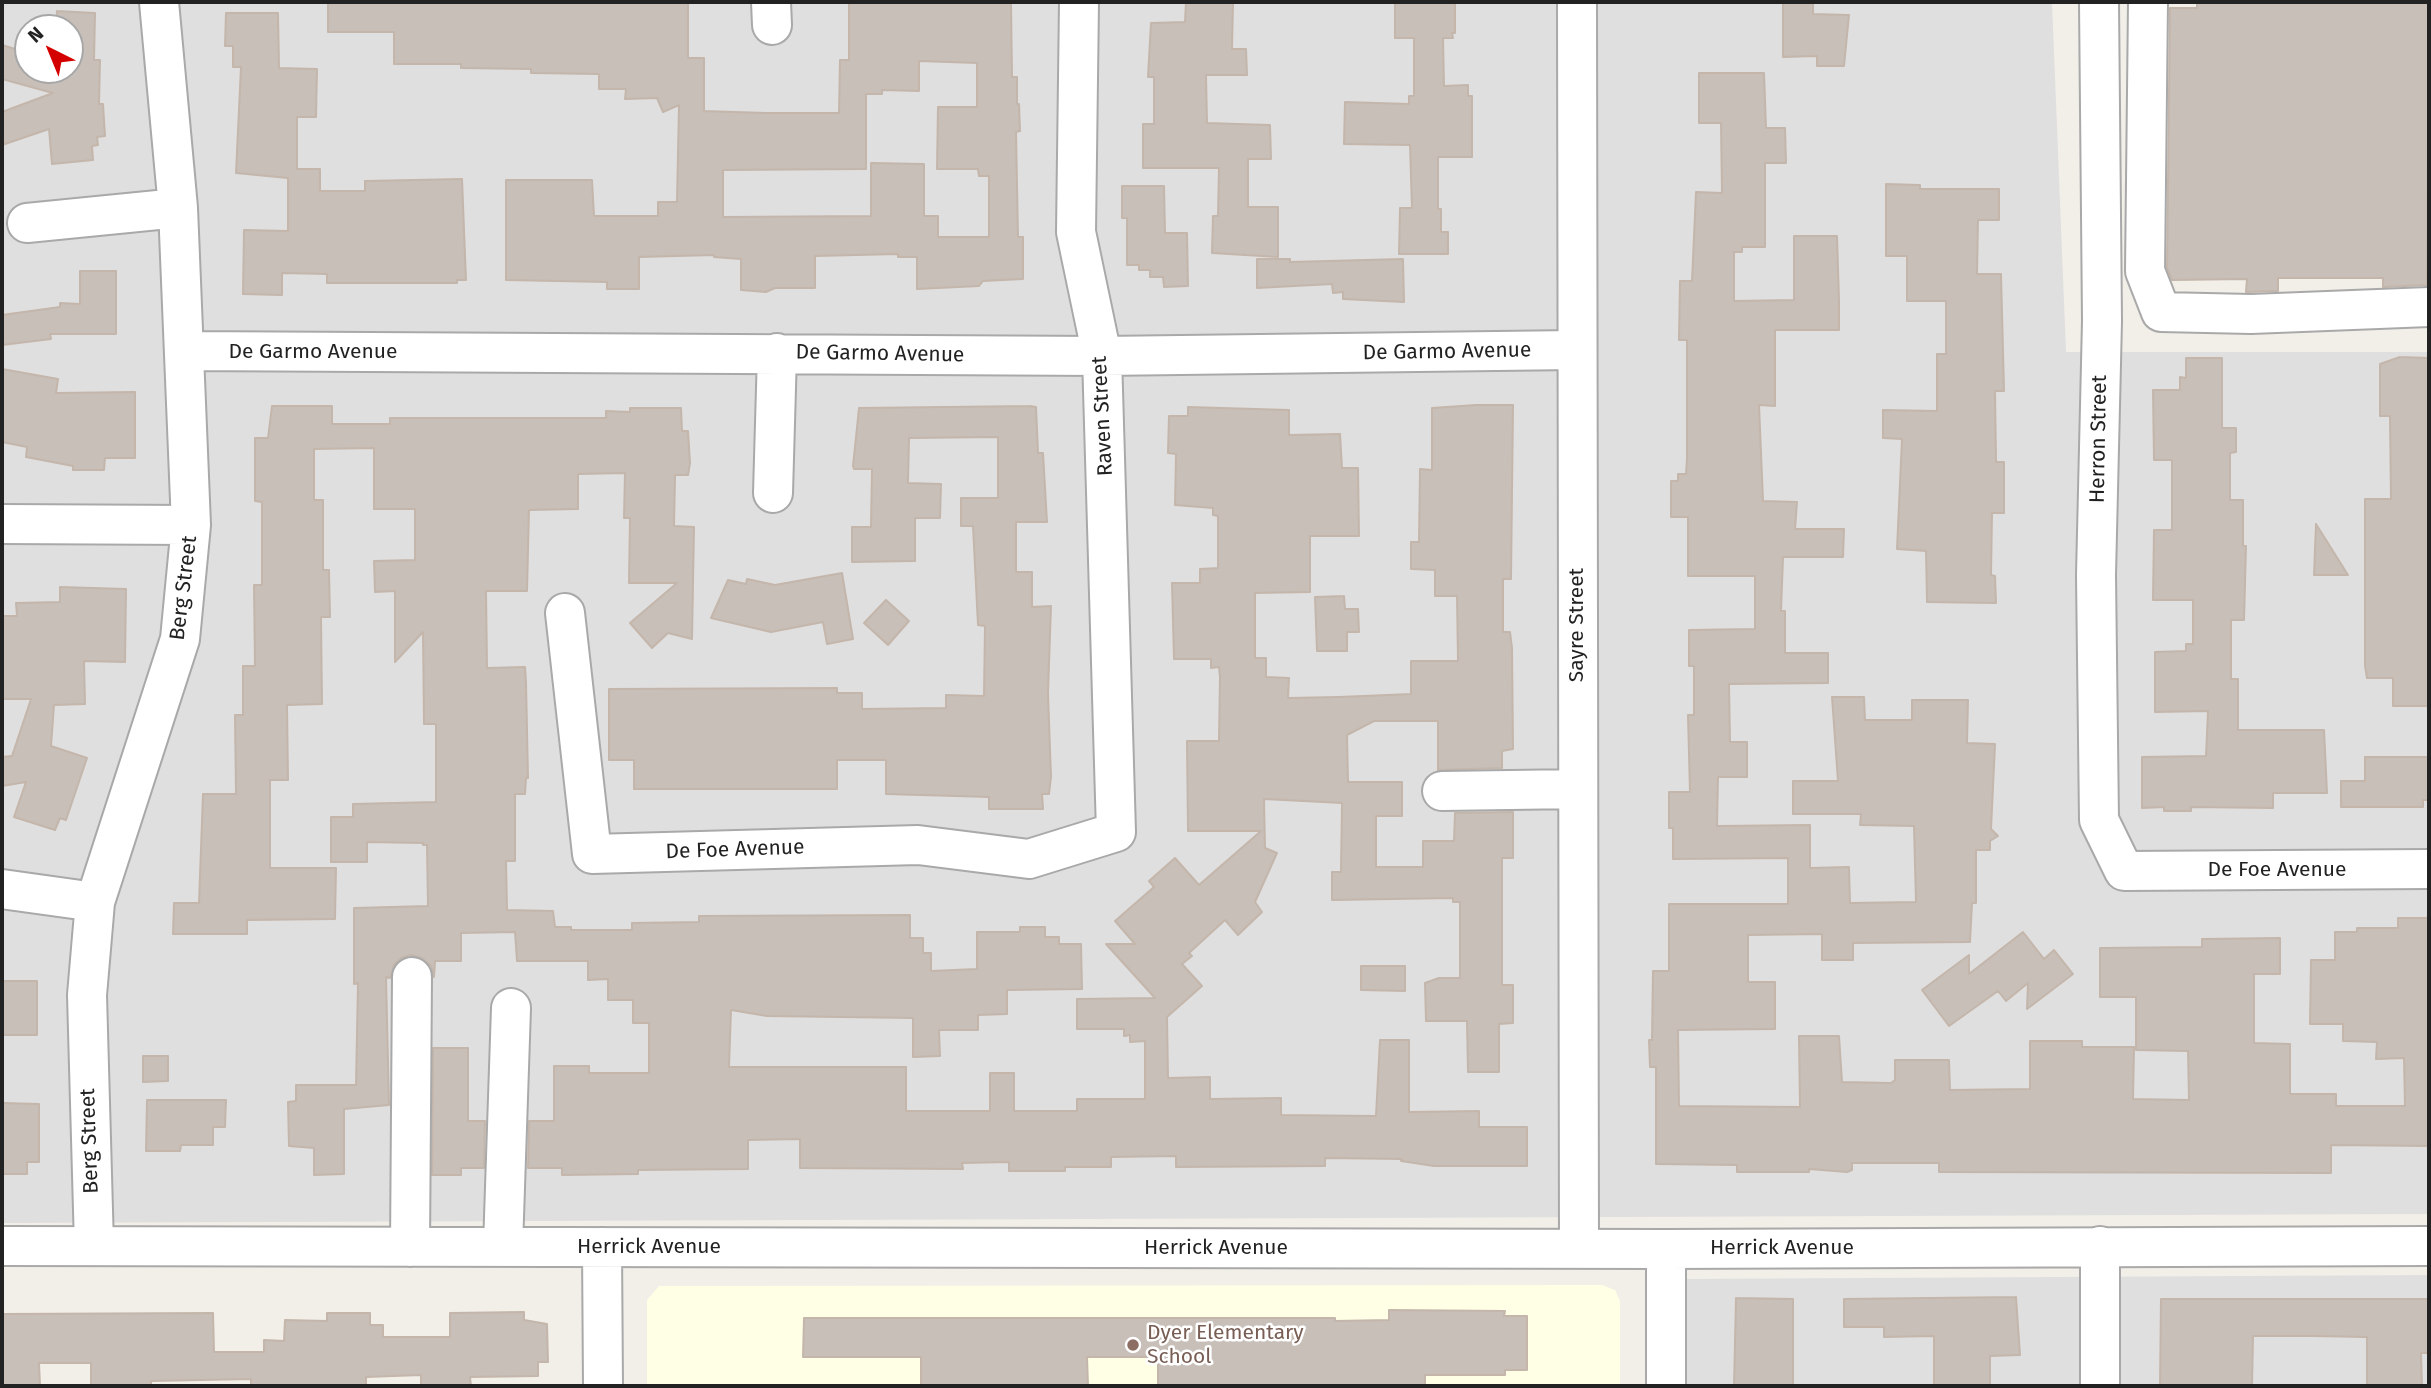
<!DOCTYPE html>
<html>
<head>
<meta charset="utf-8">
<style>
  body { margin:0 }
  #map { position:relative; width:2431px; height:1388px; overflow:hidden; background:#f2efe9; font-family:"Fira Sans",sans-serif }
  canvas { display:block }
  .frame { position:absolute; inset:0; border:4px solid #222; pointer-events:none }
  .north { position:absolute; left:14px; top:14px; width:70px; height:70px; box-sizing:border-box; background:#fff; border:2px solid #a7a7a7; border-radius:50%; rotate:317deg; font-size:19px; font-weight:700; line-height:28px; text-align:center; color:#222 }
  .north::after { content:''; display:block; margin:auto; width:24px; height:32px; background:#d40000; clip-path:polygon(50% 0,100% 100%,50% 72%,0 100%) }
</style>
</head>
<body>
<div id="map">
<canvas width="2431" height="1388"></canvas>
<div class="frame"></div>
<div class="north">N</div>
</div>
<script>
const context = document.querySelector('canvas').getContext('2d');
context.lineJoin = 'round';
function paint(path, color) { context.fillStyle = color; context.fill(path, 'evenodd'); }
const shape = rows => new Path2D(rows.map(r => 'M' + r).join(''));
function trace(path, color, width, dash) { context.strokeStyle = color; context.lineWidth = width; context.lineCap = dash ? 'butt' : 'round'; context.setLineDash(dash || []); context.stroke(path); }
function label(font, color, halo, rows, align = 'center') {
  context.font = font + ' "Fira Sans",sans-serif'; context.lineWidth = 5; context.setLineDash([]); context.textBaseline = 'middle'; context.strokeStyle = halo; context.fillStyle = color; for (const [text, x, y, turn = 0] of rows) {
    context.save(); context.translate(x, y); context.rotate((+turn || 0) * Math.PI / 180); context.textAlign = isNaN(turn) ? turn : align; if (halo) context.strokeText(text, 0, 0); context.fillText(text, 0, 0); context.restore();
  }
}
const residential = shape([
  [2,2,2052,2,2066,352,2429,352,2429,1214,2,1223],
  [28,28,70,28,70,70,28,70],
  [2429,1275,2429,1386,1685,1386,1685,1279]
]);
const education = shape([
  [1602,1285,1615,1290,1620,1301,1620,1386,647,1386,647,1300,659,1286]
]);
const building = shape([
  [328,2,688,2,688,58,704,58,704,111,766,113,839,113,840,60,849,60,849,2,1011,2,1012,77,1017,77,1017,104,1019,104,1020,131,1016,132,1018,237,1023,237,1023,279,983,281,979,286,917,289,917,257,898,257,898,254,815,256,815,288,775,288,766,292,741,290,741,259,714,257,714,255,639,257,639,289,607,289,607,282,506,280,506,180,592,180,594,216,658,216,658,202,677,202,679,105,663,112,657,98,625,99,626,89,599,89,599,74,531,73,531,69,461,68,461,64,394,64,394,32,328,32,328,2],
  [919,61,977,63,977,107,938,107,937,169,978,169,979,176,989,176,989,237,938,237,938,216,924,216,924,164,871,163,871,216,723,217,723,170,866,169,866,94,882,94,882,90,919,91,919,61],
  [1186,2,1233,2,1232,49,1246,49,1247,75,1206,75,1207,123,1270,125,1271,159,1248,159,1248,207,1278,207,1278,257,1212,253,1213,216,1218,216,1219,168,1143,168,1143,124,1154,124,1154,77,1148,77,1151,23,1185,22,1186,2],
  [1395,2,1455,2,1455,33,1452,33,1453,38,1443,38,1444,86,1468,85,1468,96,1472,96,1472,157,1438,157,1438,209,1441,209,1441,232,1448,232,1448,254,1399,254,1400,208,1412,208,1410,145,1344,144,1345,102,1409,104,1409,96,1414,96,1414,38,1395,38,1395,2],
  [1783,2,1813,2,1813,14,1849,15,1844,66,1817,66,1817,56,1783,57,1783,2],
  [2197,2,2429,2,2427,285,2383,287,2383,278,2278,278,2278,291,2246,292,2247,279,2172,280,2167,268,2170,8,2197,8,2197,2],
  [57,11,95,13,94,60,100,60,99,104,103,104,105,136,97,137,98,145,92,146,93,160,52,164,49,129,2,145,2,112,53,93,2,79,2,45,28,53,28,70,70,70,70,28,56,28,57,11],
  [226,13,278,13,279,68,317,69,316,117,297,117,297,169,320,169,320,191,365,191,365,181,462,179,466,280,457,280,457,283,327,283,327,274,282,273,282,295,243,294,244,230,288,231,288,178,236,173,241,67,233,67,233,46,225,46,226,13],
  [1699,73,1764,73,1766,128,1785,128,1786,163,1765,163,1765,247,1742,247,1742,252,1734,252,1734,301,1794,300,1794,236,1837,236,1839,300,1839,330,1775,330,1775,406,1759,405,1763,501,1797,502,1795,529,1844,529,1843,557,1783,557,1781,611,1785,611,1785,653,1828,653,1828,683,1729,684,1730,742,1747,742,1747,777,1718,777,1717,826,1810,825,1810,868,1849,867,1850,903,1916,902,1914,826,1860,825,1861,814,1793,814,1793,781,1838,781,1832,697,1864,697,1865,720,1912,720,1912,700,1968,700,1967,743,1995,744,1991,829,1998,836,1990,841,1990,850,1976,850,1976,903,1972,903,1970,942,1853,943,1853,960,1822,960,1822,934,1748,935,1748,982,1775,982,1775,1029,1678,1030,1679,1106,1800,1107,1799,1036,1839,1036,1842,1082,1891,1083,1895,1080,1895,1060,1949,1060,1950,1090,2030,1089,2030,1041,2082,1041,2082,1047,2134,1047,2133,1099,2189,1100,2188,1051,2136,1050,2136,997,2100,997,2100,948,2202,947,2202,939,2280,938,2280,974,2254,974,2254,1043,2290,1044,2290,1094,2336,1094,2336,1106,2405,1106,2404,1058,2376,1059,2377,1042,2343,1041,2343,1024,2310,1024,2311,960,2335,960,2335,932,2357,932,2357,928,2398,928,2398,918,2429,918,2429,1146,2331,1145,2331,1173,1939,1172,1939,1163,1852,1163,1852,1170,1847,1172,1809,1169,1809,1172,1737,1172,1737,1165,1656,1164,1656,1067,1650,1067,1649,1040,1652,1040,1653,971,1669,971,1669,904,1788,904,1788,858,1673,859,1673,828,1669,828,1669,792,1690,792,1688,715,1694,715,1694,666,1689,666,1689,630,1755,629,1755,576,1688,576,1688,517,1671,517,1671,481,1678,481,1678,474,1686,474,1687,459,1687,340,1679,340,1680,281,1692,281,1696,192,1722,193,1721,123,1699,123,1699,73],
  [1886,184,1920,185,1920,189,1999,189,1999,220,1978,220,1977,274,2001,274,2004,391,1995,391,1996,462,2004,462,2004,513,1992,513,1991,575,1995,576,1996,603,1927,602,1926,551,1897,549,1902,439,1883,438,1883,410,1937,411,1937,354,1946,354,1946,301,1907,301,1907,256,1886,256,1886,184],
  [1122,186,1164,186,1165,233,1187,233,1188,286,1164,287,1163,277,1150,277,1150,270,1139,270,1139,265,1127,265,1127,218,1122,218,1122,186],
  [1257,259,1290,259,1290,262,1403,259,1404,302,1343,299,1343,292,1333,293,1332,284,1257,288,1257,259],
  [80,271,116,271,116,334,50,334,51,339,2,345,2,315,60,307,60,303,80,304,80,271],
  [2400,357,2429,358,2428,706,2393,706,2393,678,2367,678,2365,666,2365,499,2391,499,2390,416,2380,416,2380,364,2400,357],
  [2186,358,2222,358,2222,428,2236,428,2236,452,2230,453,2230,500,2243,500,2243,546,2246,546,2244,620,2231,620,2231,679,2238,679,2238,730,2324,730,2327,793,2273,793,2273,808,2191,807,2191,811,2164,811,2164,807,2142,808,2142,757,2206,756,2208,711,2155,712,2155,652,2186,651,2186,644,2193,644,2193,600,2153,600,2154,530,2172,530,2172,460,2154,460,2153,390,2180,390,2180,377,2186,378,2186,358],
  [2,369,58,379,56,393,135,392,135,458,105,458,104,470,73,470,73,466,26,457,27,447,2,442,2,369],
  [1476,405,1513,405,1511,579,1503,579,1503,632,1510,632,1512,648,1513,749,1502,751,1502,768,1438,770,1438,721,1374,721,1347,735,1348,782,1402,782,1402,816,1376,816,1376,867,1423,867,1423,841,1454,841,1455,813,1513,812,1513,858,1502,858,1502,985,1513,985,1513,1023,1499,1024,1499,1072,1468,1072,1467,1021,1426,1021,1425,983,1439,978,1460,978,1460,902,1453,902,1453,898,1332,900,1332,872,1341,872,1342,803,1264,799,1265,848,1277,853,1255,902,1262,912,1238,935,1225,920,1189,953,1192,956,1182,964,1202,986,1167,1017,1168,1078,1210,1077,1210,1099,1281,1098,1281,1115,1376,1116,1380,1040,1409,1040,1409,1112,1479,1111,1479,1127,1527,1127,1527,1166,1434,1166,1401,1161,1402,1159,1325,1158,1325,1166,1176,1167,1176,1156,1111,1157,1111,1167,1065,1167,1065,1171,1009,1171,1009,1162,962,1163,963,1169,800,1168,800,1139,748,1140,748,1169,638,1170,638,1174,562,1175,562,1168,528,1168,529,1121,554,1121,554,1066,589,1066,589,1073,649,1073,649,1023,633,1023,633,1000,608,1000,608,979,588,980,588,961,517,961,515,932,461,933,461,961,435,961,434,977,431,966,422,958,411,955,401,958,394,965,390,978,386,977,389,1105,344,1109,344,1174,314,1175,314,1148,289,1146,288,1102,296,1101,296,1085,356,1085,358,983,354,984,354,908,428,906,427,845,423,845,423,843,367,842,367,862,331,862,331,817,353,817,353,804,436,802,436,724,424,724,423,632,395,662,395,591,375,592,374,561,415,560,415,509,374,509,374,448,314,449,314,500,323,500,323,570,329,570,330,617,321,617,322,704,287,705,288,780,270,780,270,868,336,868,335,919,247,920,247,934,173,934,174,903,199,903,203,794,236,794,235,715,243,715,243,666,255,666,254,585,262,585,262,502,255,501,255,438,268,438,272,406,332,406,332,424,390,424,390,418,606,418,606,411,630,412,630,408,681,408,682,431,688,431,690,463,688,475,675,475,674,526,694,527,692,639,668,633,652,648,630,623,677,583,629,583,630,518,624,518,625,473,578,474,578,509,529,510,527,591,486,591,487,668,525,667,526,682,528,778,526,778,525,794,515,794,515,861,506,861,507,910,553,911,555,927,571,927,571,930,632,930,632,923,699,922,699,916,910,915,910,938,923,938,923,953,931,953,931,971,977,969,977,932,1020,932,1020,927,1045,927,1045,937,1059,937,1059,944,1081,944,1082,989,1007,990,1007,1014,978,1015,978,1030,939,1030,940,1056,913,1057,913,1018,767,1016,731,1010,729,1067,906,1067,906,1111,990,1111,990,1073,1014,1073,1014,1111,1077,1111,1077,1099,1145,1099,1145,1041,1130,1042,1130,1035,1124,1036,1124,1029,1077,1029,1077,999,1155,998,1106,944,1135,944,1115,921,1154,887,1149,881,1175,858,1199,885,1261,831,1188,831,1187,741,1219,741,1220,677,1219,667,1211,668,1211,659,1174,659,1172,583,1200,583,1200,569,1218,568,1218,516,1213,515,1213,508,1175,505,1176,454,1168,453,1169,416,1188,416,1188,407,1289,410,1289,435,1340,434,1342,468,1358,468,1359,536,1310,536,1310,592,1255,593,1255,658,1266,658,1266,677,1289,678,1288,698,1339,697,1411,694,1411,661,1458,661,1457,596,1435,596,1435,570,1411,569,1411,542,1419,542,1420,469,1432,470,1432,408,1476,405],
  [1030,406,1036,407,1038,453,1043,453,1047,522,1016,522,1016,572,1032,572,1032,607,1051,606,1048,693,1051,777,1049,794,1042,794,1043,809,989,809,989,797,886,794,886,760,837,760,837,789,634,789,634,760,609,760,609,689,837,688,837,693,862,693,862,709,946,708,946,695,984,696,985,626,978,625,973,526,961,526,961,498,998,498,998,437,909,438,908,483,941,484,940,518,915,518,915,561,852,562,852,527,871,527,872,469,854,469,853,466,859,408,1030,406],
  [2316,524,2348,575,2314,575,2316,524],
  [842,573,853,639,827,644,823,622,771,632,711,618,728,580,746,584,747,579,775,585,842,573],
  [60,587,126,589,125,662,84,661,85,704,54,705,51,746,87,758,66,820,60,818,55,830,14,817,26,782,2,786,2,757,12,756,31,699,2,699,2,616,17,616,16,603,60,602,60,587],
  [1344,596,1345,609,1358,609,1359,632,1347,632,1347,651,1317,651,1315,597,1344,596],
  [886,600,909,621,888,645,864,623,886,600],
  [2365,757,2429,757,2429,800,2423,800,2423,807,2341,807,2341,781,2365,781,2365,757],
  [2023,932,2044,959,2054,950,2073,974,2027,1009,2028,983,2006,1001,1998,991,1949,1026,1922,990,1969,955,1969,974,2023,932],
  [1361,966,1405,966,1405,991,1361,990,1361,966],
  [2,981,37,981,37,1035,2,1035,2,981],
  [433,1048,468,1048,468,1121,485,1121,484,1168,461,1168,461,1175,432,1175,433,1048],
  [143,1056,168,1056,168,1081,143,1082,143,1056],
  [147,1100,226,1100,225,1127,213,1127,213,1145,181,1145,180,1151,146,1151,147,1100],
  [2,1103,39,1104,39,1162,27,1162,27,1174,2,1174,2,1103],
  [2016,1297,2020,1355,1990,1356,1990,1386,1934,1386,1934,1336,1884,1337,1884,1327,1844,1327,1844,1299,2016,1297],
  [1736,1298,1793,1299,1793,1386,1734,1386,1736,1298],
  [2161,1299,2429,1299,2429,1353,2421,1353,2422,1386,2367,1386,2367,1337,2312,1336,2253,1336,2252,1386,2160,1386,2161,1299],
  [1389,1310,1505,1311,1504,1316,1527,1316,1527,1370,1505,1370,1505,1375,1425,1375,1425,1386,1158,1386,1158,1357,1087,1357,1088,1386,921,1386,921,1357,803,1357,804,1318,1335,1318,1335,1321,1389,1320,1389,1310],
  [524,1312,524,1320,547,1324,548,1362,538,1362,538,1376,470,1377,471,1386,421,1386,421,1375,366,1377,366,1386,251,1386,251,1379,151,1381,151,1386,91,1386,91,1363,39,1363,40,1386,2,1386,2,1314,213,1313,214,1352,264,1352,264,1340,284,1341,285,1320,327,1321,327,1313,370,1313,370,1325,383,1325,383,1337,450,1337,450,1313,524,1312]
]);
const minor = shape([
  [771,2,772,25],
  [1577,2,1579,1248],
  [2099,2,2102,321,2096,575,2099,820,2124,871,2429,869],
  [2148,2,2145,271,2161,312,2251,314,2429,307],
  [27,223,178,208],
  [185,351,1102,356,1575,350],
  [773,493,777,353],
  [2,524,191,525],
  [565,613,592,854,918,845,1029,859,1116,832,1102,356,1076,232,1079,2],
  [1442,791,1577,789],
  [2,889,95,902],
  [2,1246,1666,1249,2429,1246],
  [94,1246,87,995,95,902,180,639,191,525,178,208,159,2],
  [2100,1246,2100,1386],
  [410,1247,412,977],
  [503,1247,511,1008],
  [602,1247,603,1386],
  [1666,1249,1666,1386]
]);
const markers = [
  [1133,1345,7,"#8d6e63"]
];
const streetNames = [
  ["De Garmo Avenue",313,352],
  ["De Garmo Avenue",1447,352,-1],
  ["De Garmo Avenue",880,354,1],
  ["Raven Street",1103,416,-93],
  ["Herron Street",2099,439,-89],
  ["Berg Street",184,588,-83],
  ["Sayre Street",1577,625,-90],
  ["De Foe Avenue",735,850,-2],
  ["De Foe Avenue",2277,870],
  ["Berg Street",90,1141,-92],
  ["Herrick Avenue",649,1247],
  ["Herrick Avenue",1216,1248],
  ["Herrick Avenue",1782,1248]
];
const educationNames = [
  ["Dyer Elementary",1147,1333],
  ["School",1147,1357]
];
paint(residential, '#e0dfdf');
paint(education, '#ffffe5');
paint(building, '#c7bfb8');
trace(building, '#c4b6ab', 2);
trace(minor, '#a9a9a9', 42);
trace(minor, '#fff', 38);
for (const [x, y, r, color] of markers) { const dot = new Path2D(); dot.arc(x, y, r, 0, 2 * Math.PI); context.fillStyle = color; context.fill(dot); trace(dot, '#fff', 2.5); }
label('21px', '#222', '#fff', streetNames);
label('21px', '#785e54', '#fff', educationNames, 'left');
</script>
</body>
</html>
